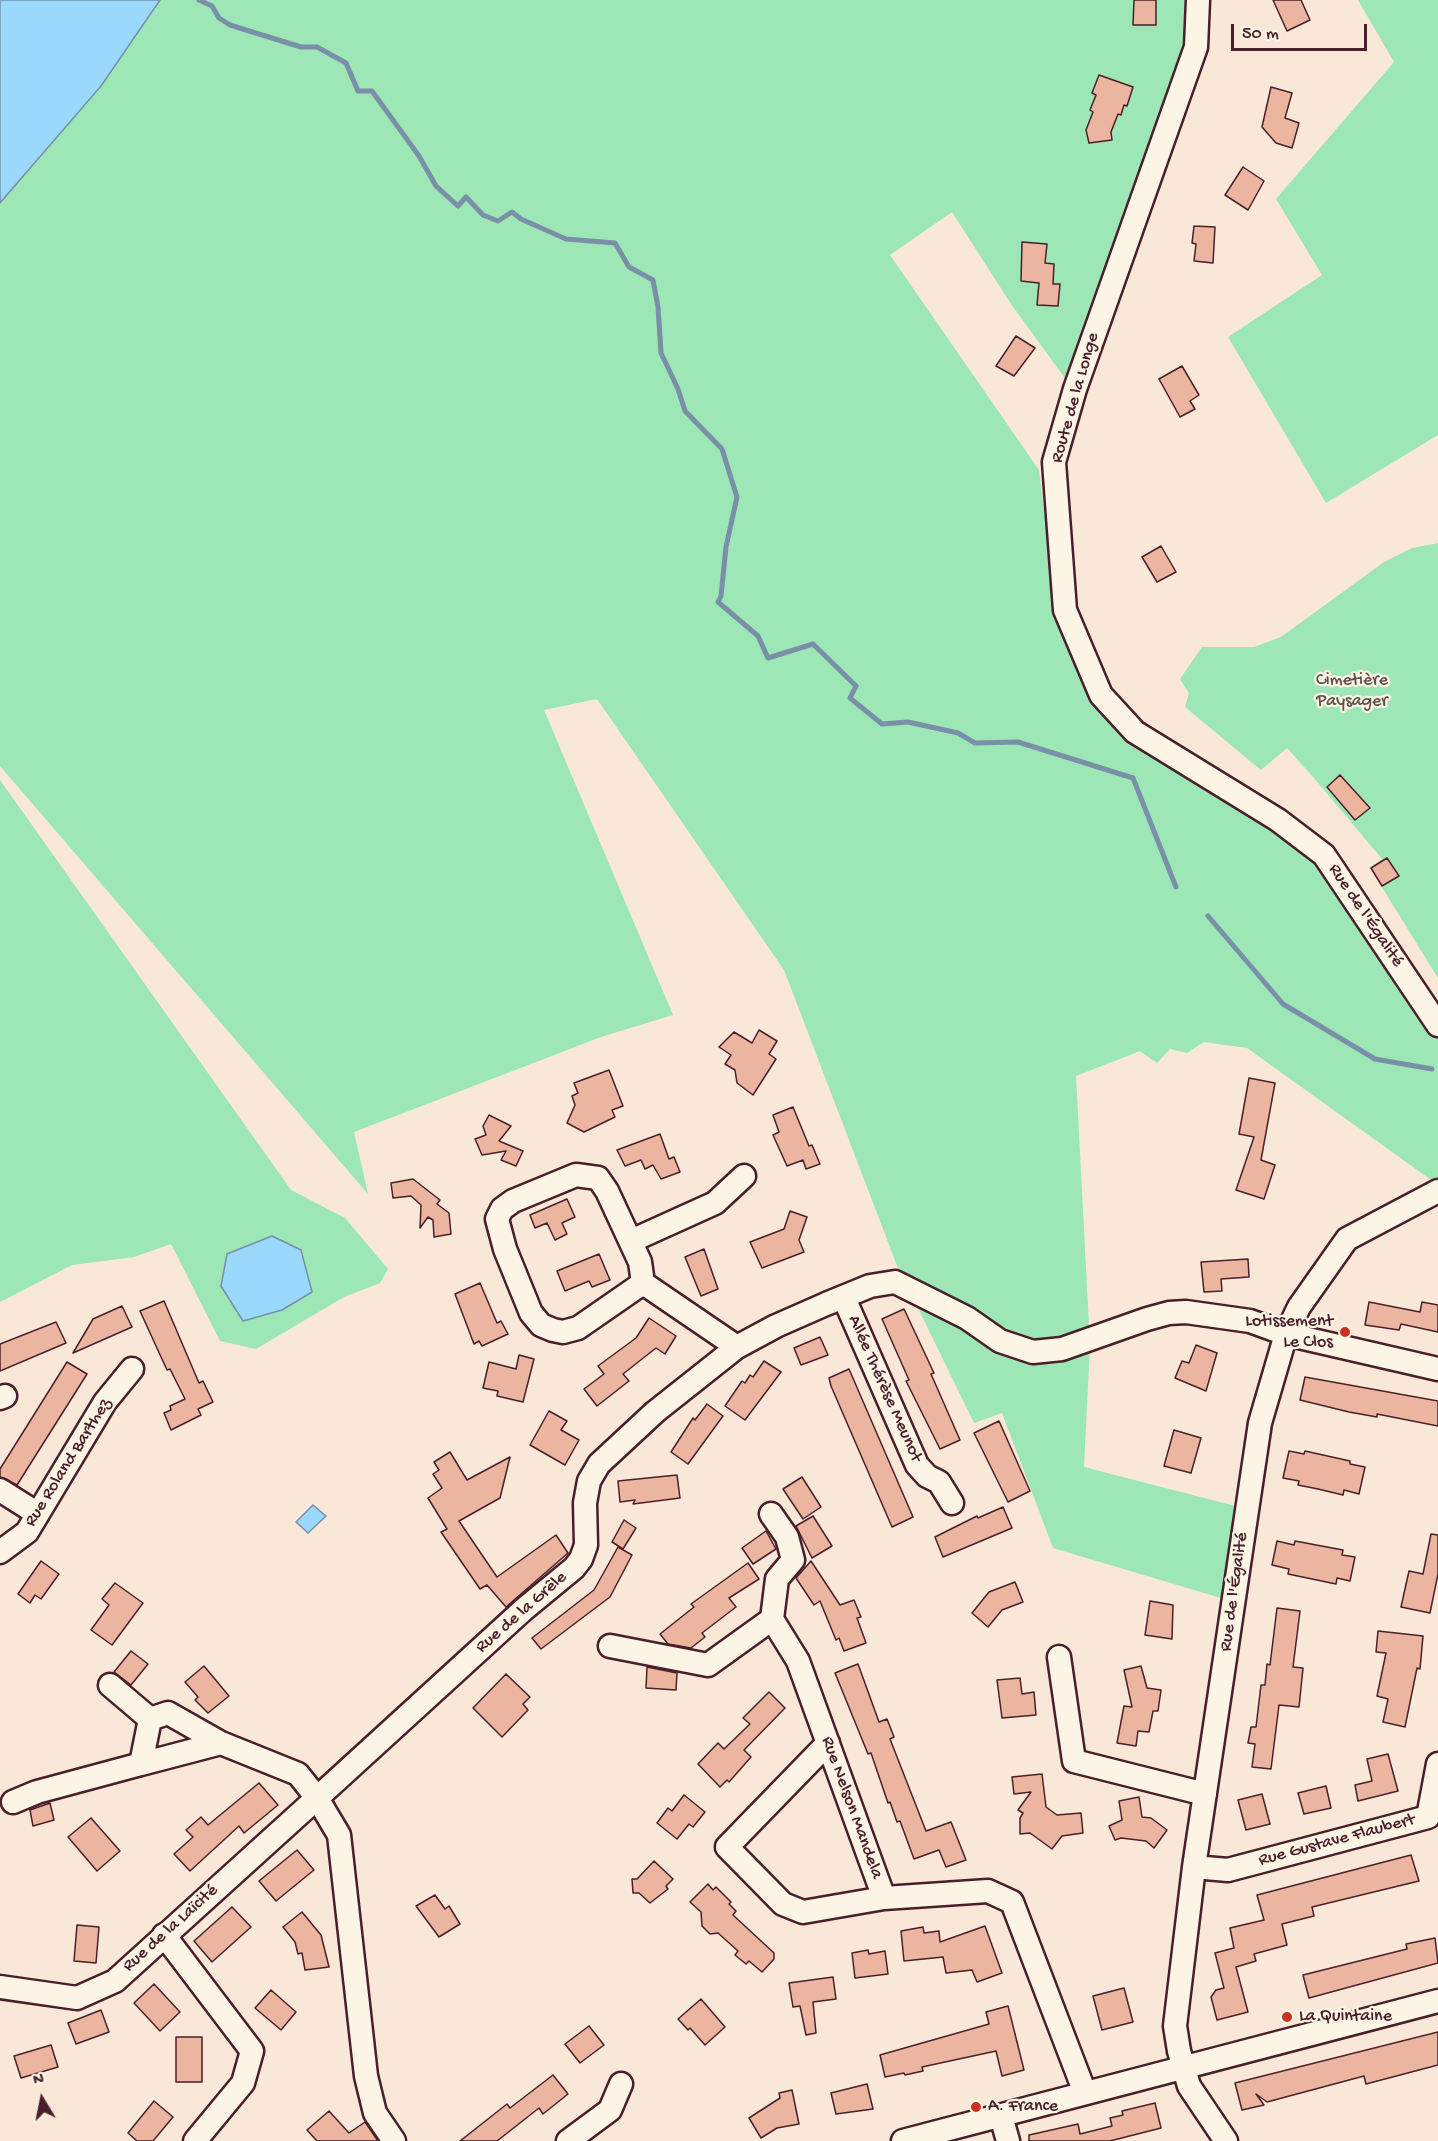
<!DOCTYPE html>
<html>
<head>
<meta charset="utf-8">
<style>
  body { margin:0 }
  #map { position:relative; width:1438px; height:2141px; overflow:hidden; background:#f9e8d7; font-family:"Gochi Hand",sans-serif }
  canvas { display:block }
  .north { position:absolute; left:12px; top:2069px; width:60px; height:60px; -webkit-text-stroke:4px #fcf5e5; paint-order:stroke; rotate:350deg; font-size:16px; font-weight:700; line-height:24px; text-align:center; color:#4a1f2b }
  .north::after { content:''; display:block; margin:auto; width:21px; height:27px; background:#4a1f2b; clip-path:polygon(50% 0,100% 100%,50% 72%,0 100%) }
  .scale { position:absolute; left:1231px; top:24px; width:136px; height:27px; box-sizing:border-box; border:3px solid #4a1f2b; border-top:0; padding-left:8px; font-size:18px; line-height:21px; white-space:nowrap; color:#4a1f2b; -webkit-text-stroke:4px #fcf5e5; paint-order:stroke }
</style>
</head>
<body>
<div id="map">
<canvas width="1438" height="2141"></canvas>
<div class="north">N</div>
<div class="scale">50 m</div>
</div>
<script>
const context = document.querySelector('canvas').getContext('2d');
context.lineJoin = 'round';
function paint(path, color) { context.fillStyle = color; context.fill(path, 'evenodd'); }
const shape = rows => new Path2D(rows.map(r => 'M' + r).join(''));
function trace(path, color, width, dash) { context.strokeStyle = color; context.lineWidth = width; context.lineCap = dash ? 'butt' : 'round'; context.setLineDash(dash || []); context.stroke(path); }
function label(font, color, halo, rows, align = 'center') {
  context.font = font + ' "Gochi Hand",sans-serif'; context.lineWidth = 4.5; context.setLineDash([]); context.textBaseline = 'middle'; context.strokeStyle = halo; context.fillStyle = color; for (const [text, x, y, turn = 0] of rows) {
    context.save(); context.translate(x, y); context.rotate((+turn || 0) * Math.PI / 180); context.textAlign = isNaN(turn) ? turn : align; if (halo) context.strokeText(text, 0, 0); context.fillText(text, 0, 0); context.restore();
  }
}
const green = shape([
  [160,0,1190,0,1189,37,1067,381,1011,304,952,212,890,255,1039,470,1057,614,1098,699,1173,771,1230,801,1313,855,1438,1038,1438,1178,1434,1182,1247,1048,1204,1042,1187,1053,1170,1049,1157,1063,1140,1051,1076,1076,1090,1345,1084,1467,1239,1507,1221,1598,1053,1548,1002,1413,974,1423,896,1263,784,970,597,699,544,710,673,1015,601,1037,354,1132,368,1194,0,766,0,203,101,86],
  [1358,0,1438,0,1438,435,1326,503,1228,337,1322,275,1276,199,1394,62],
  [1438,543,1438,978,1370,868,1382,859,1314,778,1287,748,1261,770,1185,707,1189,693,1180,679,1202,647,1254,647,1281,637,1384,562,1412,548],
  [0,780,291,1190,345,1218,388,1269,380,1283,344,1297,256,1349,220,1341,171,1244,134,1257,72,1265,0,1302]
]);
const water = shape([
  [0,0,160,0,101,86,0,203,0,0],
  [272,1236,301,1250,312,1292,282,1310,243,1321,221,1286,227,1254,272,1236],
  [313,1505,326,1516,308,1533,296,1522,313,1505]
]);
const stream = shape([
  [199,0,212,6,219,18,230,25,301,47,317,47,346,63,358,91,372,91,419,156,436,186,458,206,466,197,483,215,498,221,512,212,521,219,566,239,615,243,629,267,653,280,658,307,661,353,678,389,685,411,722,449,737,497,726,547,721,596,718,602,758,636,768,658,813,644,856,686,850,698,882,724,908,722,958,733,975,743,1018,742,1133,778,1176,887],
  [1208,916,1283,1004,1375,1059,1432,1069]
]);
const building = shape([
  [1134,0,1156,0,1156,25,1133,25,1134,0],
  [1273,0,1301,0,1310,20,1287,31,1273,0],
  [1099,75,1133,87,1127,106,1124,105,1121,115,1118,114,1111,132,1112,140,1089,143,1086,130,1093,112,1090,110,1096,95,1092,93,1099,75],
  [1271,87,1292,93,1285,118,1299,123,1292,148,1276,143,1262,127,1271,87],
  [1243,167,1264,181,1248,210,1225,195,1243,167],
  [1194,226,1215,227,1213,263,1194,261,1196,244,1192,243,1194,226],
  [1022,242,1047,244,1045,263,1054,264,1053,284,1060,284,1058,306,1037,305,1039,283,1021,281,1022,242],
  [1016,336,1035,348,1014,376,996,366,1016,336],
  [1182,366,1199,395,1190,401,1195,409,1180,417,1159,379,1182,366],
  [1161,546,1176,572,1157,582,1142,557,1161,546],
  [1340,775,1370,808,1355,820,1327,787,1340,775],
  [1387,858,1399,876,1382,886,1371,868,1387,858],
  [759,1030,777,1041,769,1054,776,1059,753,1095,737,1083,735,1070,725,1064,731,1055,719,1047,734,1032,752,1043,759,1030],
  [609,1070,623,1106,612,1110,615,1117,584,1132,567,1123,575,1105,572,1096,578,1093,574,1083,609,1070],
  [1249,1078,1275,1083,1261,1160,1275,1165,1264,1199,1236,1190,1254,1137,1239,1134,1249,1078],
  [793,1107,809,1146,812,1145,820,1164,806,1169,803,1160,787,1166,773,1135,779,1132,773,1115,793,1107],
  [489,1115,511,1126,499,1141,523,1151,516,1166,501,1160,506,1151,482,1155,475,1139,486,1135,483,1126,489,1115],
  [660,1134,669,1159,674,1157,680,1172,661,1179,653,1165,645,1169,641,1160,625,1166,617,1150,660,1134],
  [413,1179,440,1200,437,1204,449,1213,451,1234,434,1237,433,1220,428,1217,420,1228,421,1205,411,1196,393,1198,391,1183,413,1179],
  [567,1199,575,1217,562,1223,567,1234,555,1240,547,1223,535,1228,530,1215,567,1199],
  [790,1211,807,1217,799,1240,804,1252,762,1268,750,1242,784,1229,790,1211],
  [704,1249,718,1289,701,1296,685,1257,704,1249],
  [599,1254,610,1280,592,1287,589,1281,565,1291,557,1271,599,1254],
  [1248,1259,1249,1277,1221,1279,1222,1291,1204,1292,1201,1262,1248,1259],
  [480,1283,497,1323,501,1321,508,1334,482,1346,479,1341,474,1344,455,1294,480,1283],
  [164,1301,199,1383,203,1381,213,1402,198,1409,201,1415,171,1430,164,1413,171,1410,170,1406,185,1399,170,1369,167,1370,140,1311,164,1301],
  [1369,1302,1420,1312,1422,1302,1438,1305,1438,1332,1401,1324,1399,1330,1365,1325,1369,1302],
  [122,1306,132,1327,73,1353,93,1319,122,1306],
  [904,1309,934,1373,931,1374,960,1440,940,1449,906,1381,909,1380,882,1319,904,1309],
  [649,1318,676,1336,665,1354,656,1348,623,1374,629,1381,597,1406,584,1389,604,1374,598,1366,636,1338,649,1318],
  [56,1322,66,1343,0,1371,0,1344,56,1322],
  [820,1337,828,1355,801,1365,794,1348,820,1337],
  [1196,1345,1217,1353,1206,1391,1175,1378,1182,1361,1189,1363,1196,1345],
  [519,1355,534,1359,523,1402,497,1396,498,1391,483,1388,489,1362,516,1369,519,1355],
  [764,1361,781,1372,745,1420,725,1406,742,1381,745,1383,750,1375,753,1377,764,1361],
  [67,1362,87,1374,17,1485,0,1477,0,1469,67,1362],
  [849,1369,913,1517,892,1527,831,1386,829,1378,849,1369],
  [1305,1377,1438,1401,1438,1426,1377,1414,1377,1417,1349,1412,1300,1400,1305,1377],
  [707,1404,723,1416,688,1464,671,1452,693,1418,695,1420,707,1404],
  [549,1411,567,1421,561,1430,579,1440,565,1465,530,1445,549,1411],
  [999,1421,1030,1491,1008,1502,974,1433,999,1421],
  [1174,1430,1201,1438,1191,1473,1164,1466,1174,1430],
  [1289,1451,1304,1454,1305,1451,1350,1461,1350,1464,1365,1467,1359,1494,1344,1490,1343,1495,1318,1489,1298,1485,1299,1481,1283,1478,1289,1451],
  [450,1452,467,1480,510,1457,500,1498,459,1521,497,1577,556,1535,568,1553,506,1607,487,1585,480,1589,441,1532,447,1529,428,1498,442,1488,433,1474,439,1470,434,1462,450,1452],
  [677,1475,680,1498,633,1504,635,1500,620,1502,618,1481,677,1475],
  [802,1477,821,1507,803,1519,783,1489,802,1477],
  [1003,1507,1012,1528,943,1557,935,1537,977,1516,978,1518,1003,1507],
  [813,1516,832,1546,812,1558,796,1526,813,1516],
  [624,1520,636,1528,623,1549,612,1542,624,1520],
  [766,1531,776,1549,753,1564,742,1548,766,1531],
  [1431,1534,1438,1535,1438,1574,1430,1613,1401,1607,1409,1571,1423,1574,1431,1534],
  [1277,1541,1294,1545,1295,1541,1343,1550,1342,1555,1355,1557,1350,1581,1337,1578,1336,1584,1288,1574,1289,1569,1272,1565,1277,1541],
  [618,1547,632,1555,610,1597,541,1649,532,1638,594,1590,618,1547],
  [41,1561,59,1574,41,1599,35,1595,30,1603,18,1594,41,1561],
  [811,1561,840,1605,854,1600,861,1617,857,1618,866,1643,844,1651,839,1638,836,1640,820,1601,814,1605,796,1578,811,1561],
  [748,1563,759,1579,729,1598,736,1607,702,1633,705,1637,691,1648,668,1644,660,1634,694,1607,691,1604,748,1563],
  [1015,1582,1023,1602,1002,1610,988,1627,972,1613,989,1592,1015,1582],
  [115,1583,143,1603,112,1645,91,1630,109,1605,102,1599,115,1583],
  [1150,1601,1173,1605,1172,1639,1145,1635,1150,1601],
  [1277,1608,1300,1611,1293,1667,1303,1668,1299,1707,1279,1705,1271,1769,1252,1767,1255,1744,1248,1743,1251,1727,1256,1727,1261,1685,1265,1685,1267,1664,1270,1665,1277,1608],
  [1378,1631,1423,1636,1420,1669,1417,1668,1405,1727,1383,1722,1388,1699,1377,1696,1386,1653,1376,1652,1378,1631],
  [131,1651,148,1664,131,1685,114,1672,131,1651],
  [858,1664,879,1722,887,1719,894,1737,890,1739,926,1831,951,1822,966,1860,946,1867,939,1850,914,1859,900,1821,897,1822,890,1802,888,1803,871,1753,868,1754,835,1673,858,1664],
  [204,1666,229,1696,208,1713,195,1700,198,1697,185,1682,204,1666],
  [1141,1666,1147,1688,1161,1690,1158,1711,1153,1711,1149,1732,1138,1731,1136,1746,1117,1743,1124,1706,1132,1707,1124,1670,1141,1666],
  [647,1667,677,1673,676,1690,646,1688,647,1667],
  [506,1674,530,1697,523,1704,528,1710,502,1737,473,1708,506,1674],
  [1020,1678,1022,1694,1034,1692,1036,1715,1002,1718,997,1680,1020,1678],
  [769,1692,785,1708,744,1750,751,1757,729,1782,727,1780,720,1787,698,1764,718,1743,724,1749,750,1724,743,1718,769,1692],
  [1388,1754,1398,1791,1358,1801,1355,1785,1372,1781,1367,1759,1388,1754],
  [1042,1774,1046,1807,1057,1815,1081,1813,1083,1833,1062,1836,1052,1849,1030,1833,1020,1834,1020,1818,1023,1813,1018,1810,1031,1792,1014,1794,1012,1777,1042,1774],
  [259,1783,278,1805,244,1833,239,1826,190,1871,174,1854,193,1837,186,1830,201,1817,208,1825,259,1783],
  [1326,1786,1331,1808,1304,1814,1298,1793,1326,1786],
  [1262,1794,1270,1824,1246,1830,1238,1800,1262,1794],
  [684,1795,705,1812,693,1827,689,1824,677,1839,657,1823,668,1808,672,1811,684,1795],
  [1139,1797,1142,1817,1151,1818,1167,1830,1154,1848,1146,1841,1121,1838,1115,1840,1109,1826,1122,1820,1119,1801,1139,1797],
  [50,1803,54,1820,33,1826,30,1810,50,1803],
  [91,1818,120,1851,97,1871,68,1837,91,1818],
  [297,1850,314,1870,276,1901,259,1881,297,1850],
  [1411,1855,1419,1881,1312,1907,1314,1916,1282,1924,1287,1945,1254,1954,1256,1961,1236,1967,1248,2012,1217,2020,1211,1997,1216,1990,1224,1988,1215,1953,1234,1948,1230,1928,1264,1920,1257,1895,1411,1855],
  [654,1861,673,1879,666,1886,668,1889,650,1903,639,1893,633,1893,632,1879,637,1879,654,1861],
  [708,1884,713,1890,716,1887,731,1902,729,1904,736,1911,733,1915,774,1953,774,1959,762,1972,749,1961,746,1964,735,1955,738,1951,718,1933,710,1934,702,1926,701,1912,690,1902,708,1884],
  [435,1895,445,1909,449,1906,460,1924,439,1937,416,1906,435,1895],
  [232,1907,251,1927,212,1962,194,1941,232,1907],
  [302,1912,321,1935,329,1967,305,1970,302,1953,298,1954,295,1942,283,1927,302,1912],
  [77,1925,99,1927,96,1963,74,1961,77,1925],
  [985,1926,1002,1973,977,1982,972,1970,946,1973,943,1957,904,1961,901,1931,923,1927,924,1933,939,1931,940,1942,985,1926],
  [1435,1938,1438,1963,1309,1998,1303,1975,1407,1949,1406,1944,1435,1938],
  [868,1950,869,1954,885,1951,888,1974,855,1978,852,1953,868,1950],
  [833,1977,836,1999,813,2002,816,2033,806,2035,800,2006,793,2007,789,1983,833,1977],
  [154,1984,180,2012,160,2031,134,2003,154,1984],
  [1124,1988,1133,2022,1102,2030,1093,1996,1124,1988],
  [271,1990,296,2012,281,2030,255,2008,271,1990],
  [701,1999,725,2027,705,2045,690,2028,688,2030,678,2019,701,1999],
  [1008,2006,1024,2070,1002,2076,996,2051,922,2067,923,2071,905,2075,904,2073,885,2077,880,2055,989,2024,986,2012,1008,2006],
  [101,2010,109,2032,76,2044,68,2023,101,2010],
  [589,2026,604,2045,580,2063,565,2044,589,2026],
  [1438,2032,1438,2065,1366,2084,1364,2076,1267,2102,1256,2094,1264,2105,1242,2110,1235,2083,1438,2032],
  [176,2037,202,2037,202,2082,176,2082,176,2037],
  [51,2045,58,2067,21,2078,14,2056,51,2045],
  [553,2075,568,2094,543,2114,539,2108,497,2141,460,2141,507,2104,510,2108,553,2075],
  [867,2084,873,2109,836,2114,831,2093,867,2084],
  [792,2090,799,2124,777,2128,761,2138,749,2118,780,2098,779,2093,792,2090],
  [154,2101,173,2117,153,2141,137,2141,128,2133,154,2101],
  [1155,2103,1161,2128,1110,2141,1029,2141,1029,2135,1078,2124,1080,2134,1112,2126,1110,2118,1123,2115,1122,2111,1155,2103],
  [329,2111,349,2133,365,2122,378,2141,317,2141,307,2130,329,2111]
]);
const minor = shape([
  [1198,0,1196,47,1075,389,1054,462,1065,610,1101,695,1135,732,1278,820,1324,855,1438,1025],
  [631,1241,715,1203,744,1176],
  [643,1283,578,1328,563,1332,553,1330,541,1325,531,1313,505,1249,497,1219,502,1209,513,1201,576,1175,598,1178,607,1191,640,1262,643,1283,737,1347],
  [844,1298,917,1465,927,1476,939,1482,952,1503],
  [0,1398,5,1396],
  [0,1490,38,1514],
  [771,1514,787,1537,793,1560,777,1579,772,1619,798,1661,884,1898,988,1891,1012,1902,1085,2093],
  [0,1552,27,1532,105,1402,132,1369],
  [610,1646,708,1665,772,1619],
  [1059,1657,1074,1761,1205,1794],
  [150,1719,141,1764,221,1743],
  [828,1743,727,1847,783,1904,803,1912,884,1898],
  [13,1802,37,1792,141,1764],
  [1194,1867,1228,1870,1428,1817,1438,1764],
  [164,1935,252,2051,243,2083,195,2141],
  [0,1987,77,1998,115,1981,317,1798,298,1774,221,1743,168,1713,150,1719,110,1685],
  [1001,2116,1008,2141],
  [394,2141,375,2113,366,2076,339,1835,317,1798,523,1610,574,1568,581,1559,586,1545,585,1503,589,1481,599,1464,655,1412,737,1347,776,1326,826,1304,870,1286,895,1282,967,1318,1000,1341,1033,1352,1062,1349,1147,1319,1169,1313,1186,1312,1250,1321,1286,1334,1438,1369],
  [568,2141,610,2110,621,2084],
  [903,2141,1438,2001],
  [1226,2141,1189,2086,1179,2051,1175,2026,1194,1867,1260,1423,1286,1334,1299,1307,1347,1239,1438,1191]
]);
const markers = [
  [1345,1332,6,"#c8321e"],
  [1287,2017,6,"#c8321e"],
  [976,2107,6,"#c8321e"]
];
const streetNames = [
  ["Route de la Longe",1076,398,-74],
  ["Rue de l'Égalité",1365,916,56],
  ["Allée Thérèse Meunot",884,1389,66],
  ["Rue Roland Barthez",69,1463,-58],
  ["Rue de l'Égalité",1235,1592,-82],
  ["Rue de la Grêle",522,1613,-41],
  ["Rue Nelson Mandela",851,1808,70],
  ["Rue Gustave Flaubert",1337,1841,-15],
  ["Rue de la Laïcité",171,1929,-42]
];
const parkNames = [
  ["Cimetière",1352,681],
  ["Paysager",1352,702]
];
const poiNames = [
  ["Lotissement",1333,1322,"right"],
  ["Le Clos",1333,1343,"right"],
  ["La Quintaine",1299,2017],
  ["A. France",988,2107]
];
paint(green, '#9de6b5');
paint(water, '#9ad9fc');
trace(water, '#7a8fa8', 1.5);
trace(stream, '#7a8fa8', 5);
paint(building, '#ebb5a0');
trace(building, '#4a1f2b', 1.5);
trace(minor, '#4a1f2b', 27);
trace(minor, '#fcf5e5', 22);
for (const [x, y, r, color] of markers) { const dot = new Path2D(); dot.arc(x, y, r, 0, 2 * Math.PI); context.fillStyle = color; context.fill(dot); trace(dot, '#fcf5e5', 2); }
label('18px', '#4a1f2b', '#fcf5e5', streetNames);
label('18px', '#5f514e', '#fcf5e5', parkNames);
label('18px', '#4a1f2b', '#fcf5e5', poiNames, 'left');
</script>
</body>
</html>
